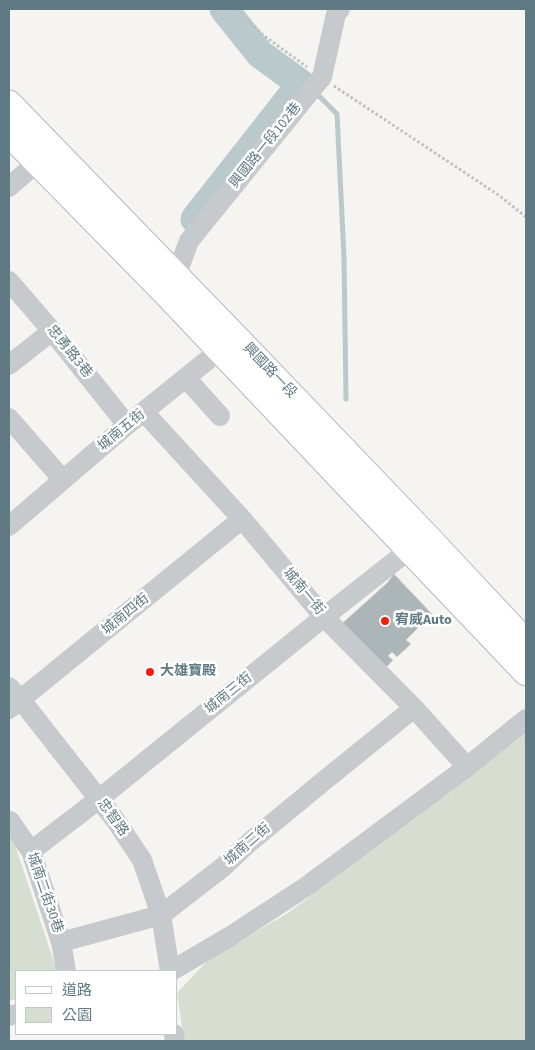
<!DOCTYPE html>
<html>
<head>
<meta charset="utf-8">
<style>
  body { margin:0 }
  #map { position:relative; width:535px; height:1050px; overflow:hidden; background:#f5f4f0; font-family:"Source Sans 3","Noto Sans TC",sans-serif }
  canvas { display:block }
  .frame { position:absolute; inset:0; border:10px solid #607a84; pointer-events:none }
  .legend { position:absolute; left:15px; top:970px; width:162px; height:65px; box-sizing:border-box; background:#fff; border:1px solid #bfcace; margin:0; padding:6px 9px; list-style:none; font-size:15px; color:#607a84 }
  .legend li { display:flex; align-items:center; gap:10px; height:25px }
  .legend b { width:25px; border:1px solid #bfcace }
</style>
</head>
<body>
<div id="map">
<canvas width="535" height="1050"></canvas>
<div class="frame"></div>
<ul class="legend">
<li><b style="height:6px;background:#fff"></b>道路</li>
<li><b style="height:14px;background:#d7ddd0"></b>公園</li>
</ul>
</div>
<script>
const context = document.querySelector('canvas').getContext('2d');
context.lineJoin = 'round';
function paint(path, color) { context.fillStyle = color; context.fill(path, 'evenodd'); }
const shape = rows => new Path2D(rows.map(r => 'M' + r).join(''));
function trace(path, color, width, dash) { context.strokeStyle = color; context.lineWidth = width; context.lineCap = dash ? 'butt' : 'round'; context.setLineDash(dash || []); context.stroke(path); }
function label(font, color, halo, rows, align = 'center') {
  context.font = font + ' "Source Sans 3","Noto Sans TC",sans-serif'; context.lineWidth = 5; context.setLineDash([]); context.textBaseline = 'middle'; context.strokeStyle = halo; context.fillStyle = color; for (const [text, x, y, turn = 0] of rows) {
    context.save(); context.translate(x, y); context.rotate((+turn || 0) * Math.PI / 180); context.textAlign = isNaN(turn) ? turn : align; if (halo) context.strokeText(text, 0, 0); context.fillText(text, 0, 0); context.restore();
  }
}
const green = shape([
  [526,729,526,1041,184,1041,177,993,210,958,288,913,501,752],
  [9,838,15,845,57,971,16,971,16,999,9,1001]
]);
const stream = shape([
  [315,94,320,97,337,114,344,257,346,399]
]);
const river = shape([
  [195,219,301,84,260,54,224,9]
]);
const building = shape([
  [394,574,432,614,406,640,411,644,397,657,392,652,388,656,393,660,385,669,337,628,387,583,394,574]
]);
const path = shape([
  [236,9,263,35,307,67],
  [334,86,500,196,526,217]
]);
const minor = shape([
  [9,187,47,154],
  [176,276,189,241,322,77,336,14,340,9],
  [9,281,52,331,127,425],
  [9,365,52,331],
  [186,378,220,416],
  [144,412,242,519,324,617,414,708,467,767],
  [9,418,63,480],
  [9,526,127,425,230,342],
  [9,687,21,700,116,821,142,860,161,915,170,971],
  [9,709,242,519],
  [9,822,10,821,31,851,61,942,66,971],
  [31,851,99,799,324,617,409,550,420,540],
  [61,942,161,915,223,867,251,841,325,780,414,708],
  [171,971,229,937,307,886,467,767,526,719],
  [9,1016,16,1014],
  [174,1034,175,1041]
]);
const major = shape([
  [9,103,236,337,426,535,526,642],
  [9,134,167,295,346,484,526,673]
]);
const markers = [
  [385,621,5,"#f51e10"],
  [150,672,5,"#f51e10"]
];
const streetNames = [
  ["興國路一段102巷",266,146,-51],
  ["忠勇路3巷",69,352,51],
  ["興國路一段",269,371,46],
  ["城南五街",122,431,-40],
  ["城南一街",303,592,50],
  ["城南四街",126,615,-39],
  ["城南三街",229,694,-39],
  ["忠智路",112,818,54],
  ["城南二街",248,845,-41],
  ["城南二街30巷",44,893,71]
];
const poiNames = [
  ["宥威Auto",395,621],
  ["大雄寶殿",160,672]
];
paint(green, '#d7ddd0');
trace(stream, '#bacacc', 5);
trace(river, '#bacacc', 29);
paint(building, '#acb6b9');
trace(building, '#d6d5d3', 1);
trace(major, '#b4babc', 27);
trace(path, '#bec1c2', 3, [2.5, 2.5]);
trace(minor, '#c6cacc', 20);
trace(major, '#fff', 25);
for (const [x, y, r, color] of markers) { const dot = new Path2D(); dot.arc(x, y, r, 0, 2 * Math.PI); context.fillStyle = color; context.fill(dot); trace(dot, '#fff', 2); }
label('14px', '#607a84', '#fff', streetNames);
label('bold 14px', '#607a84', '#fff', poiNames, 'left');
</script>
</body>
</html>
